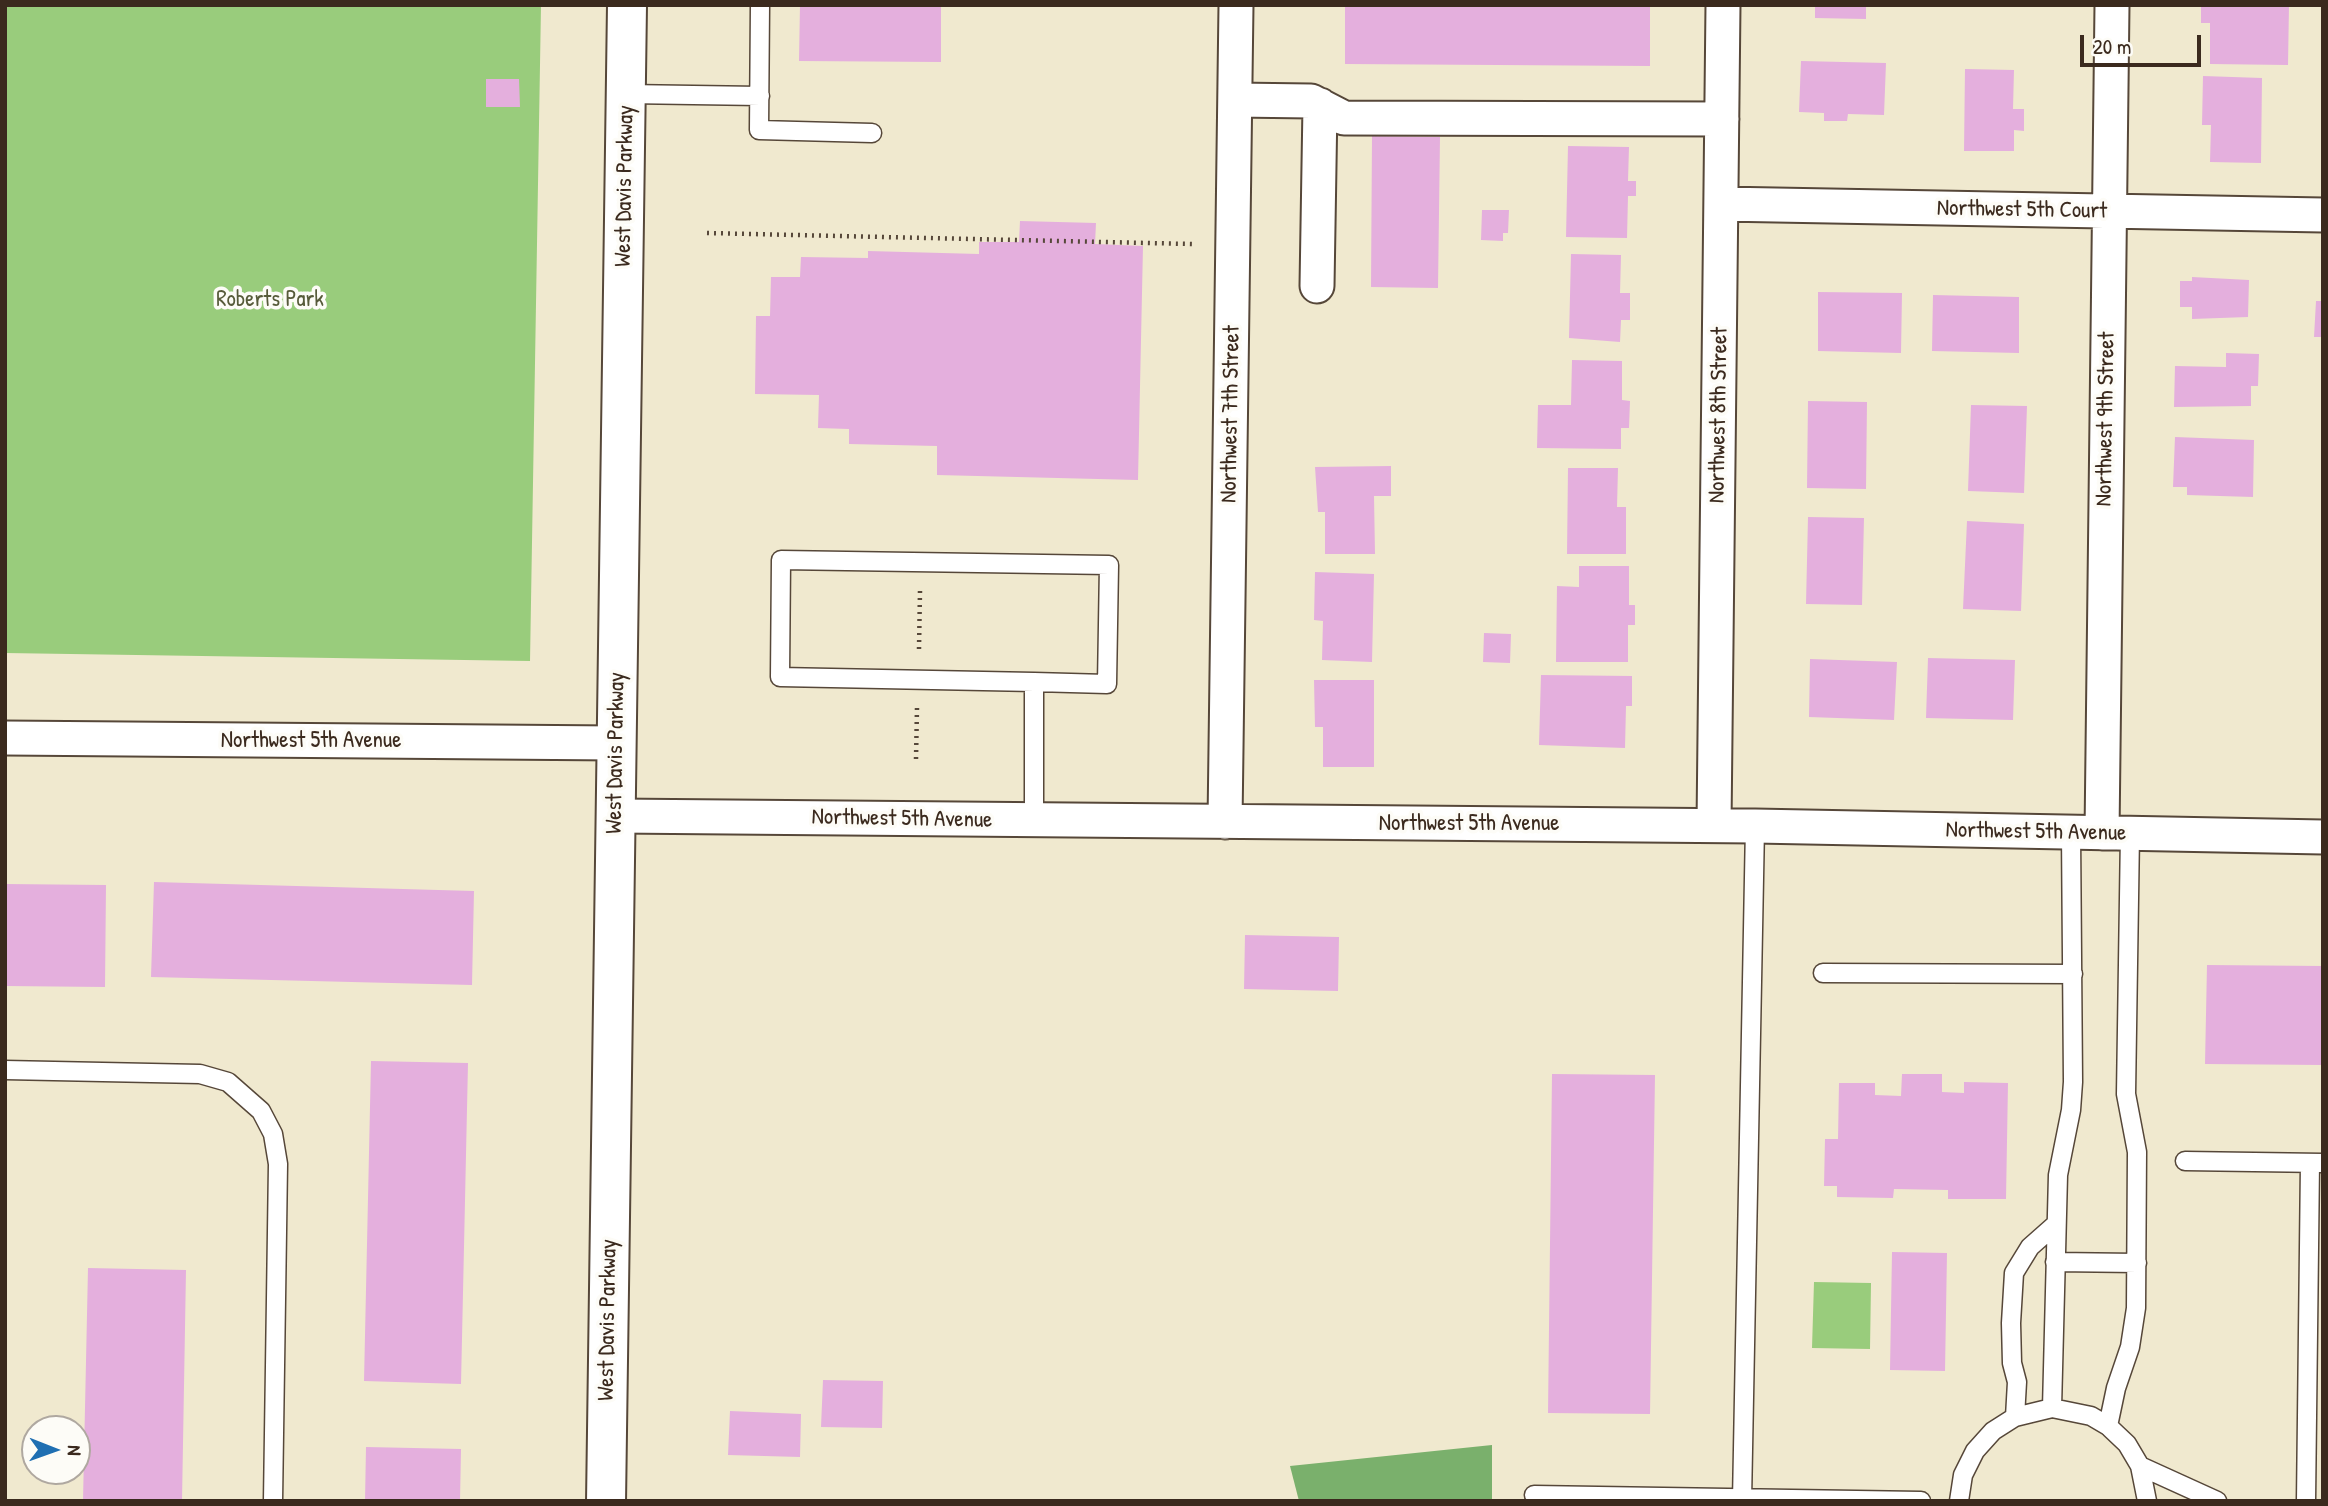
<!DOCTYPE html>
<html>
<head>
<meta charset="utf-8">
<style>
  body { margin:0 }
  #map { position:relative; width:2328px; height:1506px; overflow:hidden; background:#f0e9cf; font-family:"Patrick Hand",sans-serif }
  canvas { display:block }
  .frame { position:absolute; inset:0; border:7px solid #3b2a1e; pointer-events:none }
  .north { position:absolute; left:21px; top:1415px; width:70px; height:70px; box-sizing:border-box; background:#fdfcf7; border:2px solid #afa8a0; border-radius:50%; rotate:91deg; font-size:19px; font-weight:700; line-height:28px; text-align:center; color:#3b2a1e }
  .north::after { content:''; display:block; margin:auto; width:24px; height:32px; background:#1f6fb2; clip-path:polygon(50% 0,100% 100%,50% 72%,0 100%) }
  .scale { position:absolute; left:2080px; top:35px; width:121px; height:32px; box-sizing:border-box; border:4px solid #3b2a1e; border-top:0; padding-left:9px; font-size:21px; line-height:24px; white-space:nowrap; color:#3b2a1e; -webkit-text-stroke:5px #fdfcf7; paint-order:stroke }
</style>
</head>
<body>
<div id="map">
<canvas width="2328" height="1506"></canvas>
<div class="frame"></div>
<div class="north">N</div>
<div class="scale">20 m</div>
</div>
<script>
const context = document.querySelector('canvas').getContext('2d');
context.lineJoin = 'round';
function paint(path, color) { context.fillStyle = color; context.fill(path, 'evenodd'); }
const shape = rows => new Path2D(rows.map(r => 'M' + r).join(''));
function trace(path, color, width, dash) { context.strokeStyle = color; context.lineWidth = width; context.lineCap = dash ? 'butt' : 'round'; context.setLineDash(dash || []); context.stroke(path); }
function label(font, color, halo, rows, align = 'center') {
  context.font = font + ' "Patrick Hand",sans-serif'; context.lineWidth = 7; context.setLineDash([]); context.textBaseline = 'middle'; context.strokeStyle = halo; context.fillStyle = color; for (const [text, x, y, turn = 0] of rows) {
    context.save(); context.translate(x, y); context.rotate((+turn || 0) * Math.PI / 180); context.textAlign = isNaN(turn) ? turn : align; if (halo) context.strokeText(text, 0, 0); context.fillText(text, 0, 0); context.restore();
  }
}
const green = shape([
  [5,5,541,5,530,661,5,653],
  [1814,1282,1871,1283,1870,1349,1812,1348]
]);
const forest = shape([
  [1492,1445,1492,1501,1299,1501,1290,1466]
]);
const building = shape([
  [800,5,941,5,941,62,799,61],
  [1345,5,1650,5,1650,66,1345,64],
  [1815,5,1866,5,1866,19,1815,18],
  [2201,5,2289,5,2288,65,2210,64,2210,23,2201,23],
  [1801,61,1886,63,1884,115,1848,114,1847,121,1824,121,1824,113,1799,112],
  [1965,69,2014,70,2013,109,2024,109,2024,131,2014,130,2014,151,1964,151],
  [2203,76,2262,78,2261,163,2210,162,2211,125,2202,125],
  [486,79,519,79,520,107,486,107],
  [1372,136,1440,137,1438,288,1371,287],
  [1568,146,1629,147,1628,181,1636,181,1636,196,1628,196,1627,238,1566,237],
  [1482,210,1509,210,1508,233,1503,233,1503,241,1481,240],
  [1020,221,1096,223,1095,244,1143,246,1138,480,937,475,937,446,849,444,849,429,818,428,819,395,755,394,756,316,770,316,771,277,800,277,801,257,868,258,868,251,979,254,979,242,1019,242],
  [1571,254,1621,255,1620,293,1630,293,1630,320,1621,320,1620,342,1569,338],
  [2192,277,2249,280,2248,317,2192,319,2192,307,2180,307,2180,281,2192,281],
  [1818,292,1902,293,1901,353,1818,351],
  [1933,295,2019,297,2019,353,1932,351],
  [2316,301,2323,301,2323,337,2314,337],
  [2226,353,2259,354,2258,386,2251,386,2251,406,2174,407,2175,366,2226,367],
  [1572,360,1622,361,1622,400,1630,401,1629,428,1621,428,1621,449,1537,448,1538,405,1571,405],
  [1808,401,1867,402,1866,489,1807,488],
  [1971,405,2027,406,2024,493,1968,491],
  [2175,437,2254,440,2253,497,2187,495,2187,487,2173,487],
  [1391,466,1391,496,1374,496,1375,554,1325,554,1325,512,1318,512,1315,467],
  [1568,468,1618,468,1617,507,1626,507,1626,554,1567,554],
  [1808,517,1864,518,1862,605,1806,604],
  [1967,521,2024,524,2021,611,1963,609],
  [1579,566,1629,566,1629,605,1635,605,1635,625,1628,625,1628,662,1556,662,1557,586,1579,587],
  [1315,572,1374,574,1372,662,1322,660,1323,621,1314,620],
  [1484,633,1511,634,1510,663,1483,662],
  [1928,658,2015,660,2013,720,1926,718],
  [1810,659,1897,662,1894,720,1809,717],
  [1541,675,1632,676,1632,706,1626,706,1625,748,1539,745],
  [1314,680,1374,680,1374,767,1323,767,1323,727,1315,727],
  [154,882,474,891,472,985,151,977],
  [5,884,106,885,105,987,5,986],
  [1245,935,1339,937,1338,991,1244,989],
  [2207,965,2323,966,2323,1065,2205,1064],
  [371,1061,468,1063,461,1384,364,1381],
  [1552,1074,1655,1075,1650,1414,1548,1413],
  [1902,1074,1942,1074,1942,1092,1964,1093,1964,1082,2008,1083,2006,1199,1948,1199,1948,1190,1894,1189,1893,1198,1837,1197,1837,1186,1824,1186,1825,1139,1838,1139,1839,1083,1875,1083,1875,1095,1901,1096],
  [1892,1252,1947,1253,1945,1371,1890,1370],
  [88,1268,186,1270,182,1501,83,1501],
  [823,1380,883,1381,882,1428,821,1427],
  [730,1411,801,1414,800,1457,728,1455],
  [366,1447,461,1449,460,1501,365,1501]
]);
const path = shape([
  [707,233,1192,244],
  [919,649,920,591],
  [916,759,917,708]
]);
const lane = shape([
  [760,5,759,130,872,133],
  [626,94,760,96],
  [1034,821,1034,682,1107,684,1109,565,781,560,780,677,1034,682],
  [1823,973,2073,974],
  [5,1070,200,1074,228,1082,261,1111,273,1134,278,1164,273,1501],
  [2185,1161,2323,1163],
  [2055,1262,2137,1263],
  [2052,1408,2058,1175,2071,1110,2073,1082,2071,833],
  [2015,1417,2017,1382,2012,1363,2011,1323,2014,1273,2030,1247,2056,1224],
  [2108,1426,2116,1388,2130,1347,2136,1308,2137,1152,2126,1094,2130,833],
  [2140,1466,2217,1501],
  [1534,1495,1921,1501],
  [1742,1501,1755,826],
  [1959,1501,1963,1475,1975,1451,1993,1431,2015,1417,2052,1408,2091,1416,2108,1426,2127,1444,2140,1466,2147,1501],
  [2306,1501,2310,1163]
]);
const street = shape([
  [1235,100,1311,101,1344,118,1722,119],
  [1721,204,2323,215],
  [1317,286,1320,105],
  [5,738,616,743],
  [616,816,1755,826,2323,837],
  [1225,822,1236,5],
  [1714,825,1723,5],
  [2102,833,2112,5]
]);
const secondary = shape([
  [606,1501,627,5]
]);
const streetNames = [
  ["West Davis Parkway",625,186,-89],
  ["Northwest 5th Court",2022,210,1],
  ["Northwest 7th Street",1231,414,-89],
  ["Northwest 8th Street",1719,415,-89],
  ["Northwest 9th Street",2106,419,-89],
  ["Northwest 5th Avenue",311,741],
  ["West Davis Parkway",616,753,-89],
  ["Northwest 5th Avenue",902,819,1],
  ["Northwest 5th Avenue",1469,824],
  ["Northwest 5th Avenue",2036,832,1],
  ["West Davis Parkway",608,1320,-89]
];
const parkNames = [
  ["Roberts Park",270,300]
];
paint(green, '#99cc7c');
paint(forest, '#7ab06c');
paint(building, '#e4afdd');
trace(lane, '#564739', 21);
trace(street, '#564739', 37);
trace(secondary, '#564739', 42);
trace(path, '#564739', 4.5, [2, 5]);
trace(lane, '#fff', 18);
trace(street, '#fff', 33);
trace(secondary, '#fff', 38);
label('23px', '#3b2a1e', '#fdfcf7', streetNames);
label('23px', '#575b3a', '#fdfcf7', parkNames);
</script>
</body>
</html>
